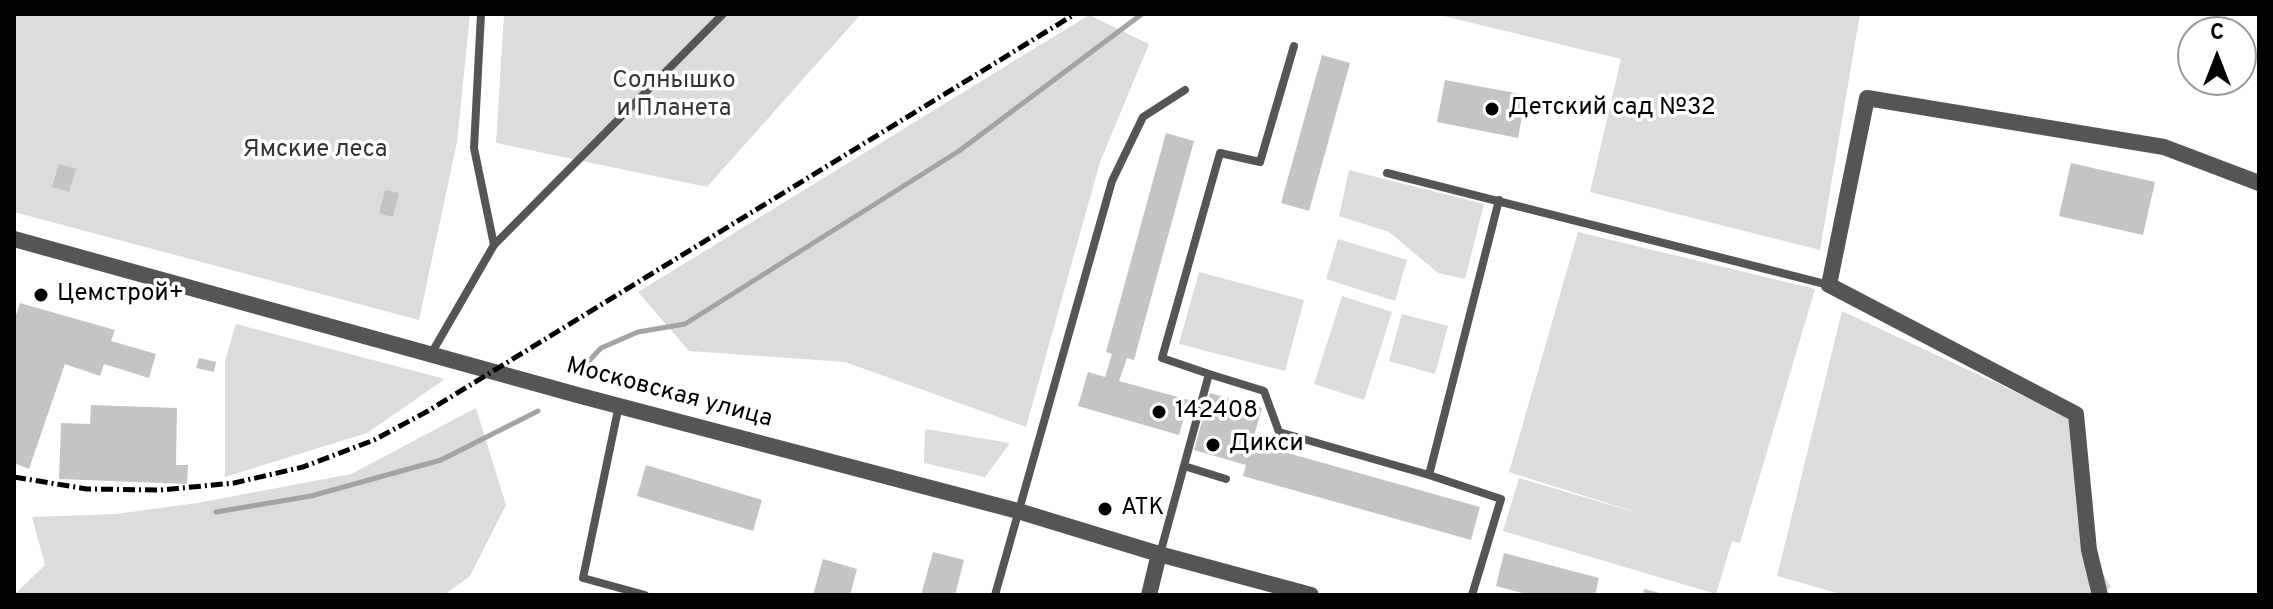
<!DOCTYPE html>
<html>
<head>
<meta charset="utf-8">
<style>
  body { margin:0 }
  #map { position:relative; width:2273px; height:609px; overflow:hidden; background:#fff; font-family:Overpass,sans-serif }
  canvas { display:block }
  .frame { position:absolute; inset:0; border:16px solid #000; pointer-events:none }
  .north { position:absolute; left:2177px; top:16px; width:80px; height:80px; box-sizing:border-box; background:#fff; border:2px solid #999; border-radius:50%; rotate:0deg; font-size:22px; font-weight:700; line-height:32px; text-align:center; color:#000 }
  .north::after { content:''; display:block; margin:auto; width:28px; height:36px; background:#000; clip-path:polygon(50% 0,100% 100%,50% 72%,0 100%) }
</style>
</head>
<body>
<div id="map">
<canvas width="2273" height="609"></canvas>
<div class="frame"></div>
<div class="north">С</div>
</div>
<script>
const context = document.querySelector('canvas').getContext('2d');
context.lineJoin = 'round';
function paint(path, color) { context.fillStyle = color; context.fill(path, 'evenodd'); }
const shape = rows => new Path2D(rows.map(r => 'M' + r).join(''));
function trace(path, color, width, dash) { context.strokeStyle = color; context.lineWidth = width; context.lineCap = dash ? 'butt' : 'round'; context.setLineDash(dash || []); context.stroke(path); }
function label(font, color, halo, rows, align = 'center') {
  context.font = font + ' Overpass,sans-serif'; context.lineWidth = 7; context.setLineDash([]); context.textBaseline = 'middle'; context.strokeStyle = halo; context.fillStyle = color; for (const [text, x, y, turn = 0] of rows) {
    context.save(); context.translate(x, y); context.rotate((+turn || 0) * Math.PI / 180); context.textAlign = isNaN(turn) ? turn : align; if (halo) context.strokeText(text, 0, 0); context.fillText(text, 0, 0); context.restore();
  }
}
const green = shape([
  [14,14,470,14,457,142,419,320,14,212],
  [504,14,861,14,707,187,496,143],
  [1435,14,1860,14,1820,250,1590,192,1621,59],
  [1089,15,1149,44,1100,162,1026,427,845,362,689,351,638,292],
  [1349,170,1484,204,1465,279,1438,273,1389,232,1339,216],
  [1578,232,1815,289,1740,543,1732,541,1716,594,1503,531,1519,478,1648,516,1509,472],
  [1338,239,1407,260,1395,301,1326,279],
  [1199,272,1304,300,1285,371,1179,344],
  [1342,296,1392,312,1364,400,1314,384],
  [1842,311,2071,418,2089,550,2111,587,2100,595,1844,595,1777,576],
  [1402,314,1448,326,1435,374,1389,361],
  [236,323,236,324,445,379,367,433,225,477,225,361],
  [476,408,506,505,470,576,444,595,14,595,45,565,32,517,116,514,197,503,351,474],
  [925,429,1010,443,985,477,924,463]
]);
const stream = shape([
  [584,366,601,348,638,332,685,324,959,151,1142,14],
  [216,512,311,496,441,460,538,411]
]);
const building = shape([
  [1322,55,1350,63,1309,211,1281,203],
  [1445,80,1526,95,1518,138,1437,122],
  [1166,133,1194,141,1134,360,1127,358,1119,381,1189,400,1179,435,1078,406,1088,372,1105,377,1112,354,1106,352],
  [2071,163,2155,182,2143,235,2059,216],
  [59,164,76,169,69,192,52,187],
  [385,190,399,193,393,217,379,213],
  [20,303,115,330,111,341,156,354,149,378,104,364,100,376,65,364,29,469,14,463,14,321],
  [199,358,216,362,214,372,196,368],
  [1210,393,1262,408,1252,443,1480,507,1471,540,1243,476,1246,465,1194,450],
  [91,405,177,408,176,465,188,465,187,484,59,479,61,423,90,424],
  [646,465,762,500,753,531,637,496],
  [933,552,964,560,955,595,921,595],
  [1504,553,1599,578,1595,595,1530,595,1496,586],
  [823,559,857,569,850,595,813,595],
  [1644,589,1664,594,1663,595,1643,595]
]);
const service = shape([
  [481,14,474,148,494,245],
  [1387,173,1829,285],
  [431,354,494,245,723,14],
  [1209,374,1162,358,1220,153,1260,162,1294,46],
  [619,405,583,578,645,595],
  [1184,466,1226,479],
  [1429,475,1499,200],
  [1160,554,1209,374,1264,391,1279,432,1429,475,1501,499,1472,595],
  [995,595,1112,181,1143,117,1185,90]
]);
const minor = shape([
  [1149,595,1159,554],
  [2100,595,2089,550,2076,414,1829,285,1867,98,2164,147,2259,183]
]);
const tertiary = shape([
  [14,239,581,396,1018,511,1159,554,1311,595]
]);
const rail = shape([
  [14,477,87,489,161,490,234,483,303,467,374,440,428,411,1075,14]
]);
const markers = [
  [1492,109,8,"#000"],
  [41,295,8,"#000"],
  [1159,412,8,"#000"],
  [1213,445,8,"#000"],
  [1105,509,8,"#000"]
];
const parkNames = [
  ["Солнышко",674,82],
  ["и Планета",674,110],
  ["Ямские леса",315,151]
];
const poiNames = [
  ["Детский сад №32",1508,109],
  ["Цемстрой+",57,295],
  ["142408",1175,412],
  ["Дикси",1229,445],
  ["АТК",1121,509]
];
const streetNames = [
  ["Московская улица",669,394,15]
];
paint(green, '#dcdcdc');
trace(stream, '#a3a3a3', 5);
paint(building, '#c4c4c4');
trace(service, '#555', 8);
trace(minor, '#555', 16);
trace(tertiary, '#555', 16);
trace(rail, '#000', 5, [12, 4, 2, 4]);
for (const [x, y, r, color] of markers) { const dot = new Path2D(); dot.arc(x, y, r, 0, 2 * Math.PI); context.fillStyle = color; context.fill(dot); trace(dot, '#fff', 3); }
label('24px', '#333', '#fff', parkNames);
label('24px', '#000', '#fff', poiNames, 'left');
label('24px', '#000', '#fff', streetNames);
</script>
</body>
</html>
